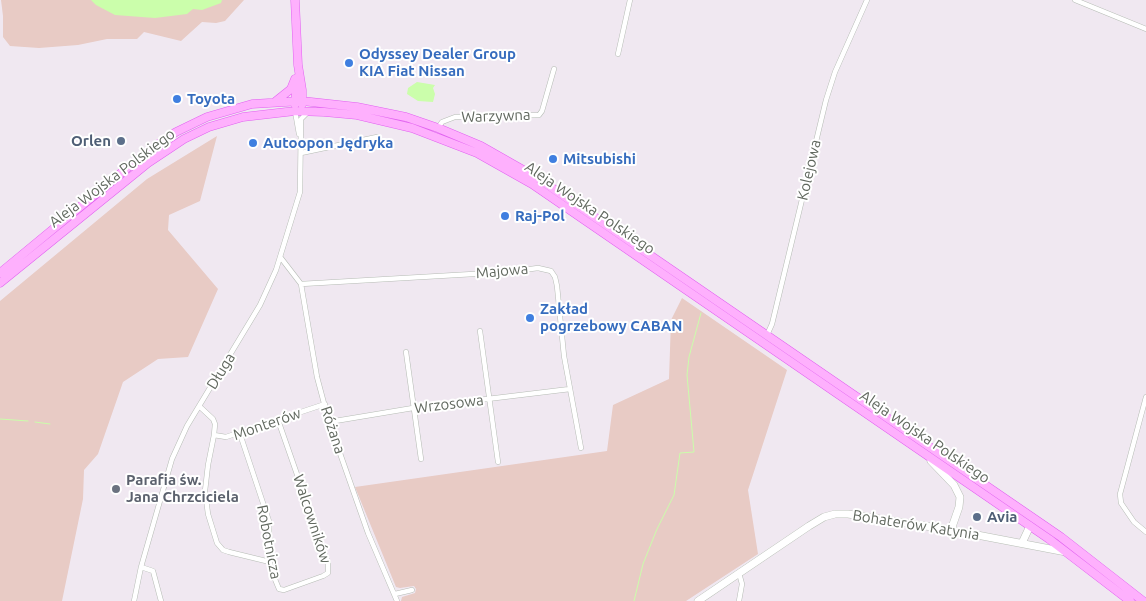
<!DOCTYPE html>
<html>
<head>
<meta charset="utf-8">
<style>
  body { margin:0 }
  canvas { display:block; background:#f0e8f1 }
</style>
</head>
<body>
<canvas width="1146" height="601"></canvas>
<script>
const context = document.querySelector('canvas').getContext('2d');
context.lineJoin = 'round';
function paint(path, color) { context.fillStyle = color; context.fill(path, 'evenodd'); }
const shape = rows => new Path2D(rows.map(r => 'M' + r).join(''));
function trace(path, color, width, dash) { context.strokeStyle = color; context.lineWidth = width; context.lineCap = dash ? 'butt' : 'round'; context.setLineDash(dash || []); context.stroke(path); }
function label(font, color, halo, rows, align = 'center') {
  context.font = font + ' Ubuntu,sans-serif'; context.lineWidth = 4; context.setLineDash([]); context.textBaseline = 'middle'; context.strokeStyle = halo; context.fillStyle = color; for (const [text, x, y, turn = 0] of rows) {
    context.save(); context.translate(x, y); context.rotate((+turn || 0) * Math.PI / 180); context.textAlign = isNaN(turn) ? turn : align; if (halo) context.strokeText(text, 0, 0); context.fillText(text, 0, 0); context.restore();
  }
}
const green = shape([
  [1,0,244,0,225,21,216,23,202,22,181,41,144,32,137,39,107,39,78,45,39,48,10,46,3,37,3,16],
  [217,136,200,201,169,215,168,230,218,289,188,357,158,359,123,382,98,454,84,470,83,499,62,601,0,601,0,301,147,179],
  [682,298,787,370,748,490,758,554,686,601,401,601,402,597,415,593,416,589,414,586,400,588,396,587,355,487,607,451,613,405,669,379,671,320]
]);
const water = shape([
  [91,0,222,0,221,3,202,10,193,9,187,14,155,18,115,15,96,5],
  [417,82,435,85,433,88,435,94,433,102,418,101,407,94,408,88]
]);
const stream = shape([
  [0,419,28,421],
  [35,422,50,424],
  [634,601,643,564,657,529,674,495,680,453,694,452,687,375,689,357,701,313]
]);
const street = shape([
  [1075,0,1146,29],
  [618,54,630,0],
  [295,111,299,134],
  [438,128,442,122,455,117,539,115,542,111,554,69],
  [301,153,377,137],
  [281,258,301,284,317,377,329,422,368,533,397,601],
  [301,284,508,272,538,268,551,271,555,277,557,286,564,356,581,448],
  [480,331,498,462],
  [767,335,772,324,826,100,835,72,867,0],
  [406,352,421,459],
  [1146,397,1120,494,1121,503,1134,522,1146,532],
  [199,406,213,419,215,424,214,435,226,437,325,404],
  [329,422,413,408,570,389],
  [240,434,269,521,270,562,272,572,279,589,284,590,323,576,328,573,328,563,278,420],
  [214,435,208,465,205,491,208,514,217,543,223,550,229,552,270,562],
  [141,567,153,571,161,601],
  [395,594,412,590],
  [134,601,141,567,172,459,187,426,260,305,276,270,300,192,301,119,309,111],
  [739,601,742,584,739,573]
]);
const secondary = shape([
  [931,461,954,485,960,497,959,507,951,530],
  [1022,543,1030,526],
  [698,601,809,526,824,517,835,514,848,514,951,530,1066,552]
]);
const primary = shape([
  [295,0,298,65,302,90,302,104],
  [276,101,291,89,295,79],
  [295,104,297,78],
  [0,273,144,154,176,132,207,117,252,104,302,101,357,107,406,117,438,128,481,146,539,179,1061,537,1143,601],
  [0,283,148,163,184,139,209,127,243,117,295,111,324,112,357,115,412,128,477,153,532,184,1049,539,1130,601]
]);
const markers = [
  [349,63,5,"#3f7fe0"],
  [177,99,5,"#3f7fe0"],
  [121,141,5,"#5c6f8a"],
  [253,143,5,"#3f7fe0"],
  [553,159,5,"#3f7fe0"],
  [505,216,5,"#3f7fe0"],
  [530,318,5,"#3f7fe0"],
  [116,489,5,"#6b7280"],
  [977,517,5,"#5c6f8a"]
];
const shopNames = [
  ["Odyssey Dealer Group",359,54],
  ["KIA Fiat Nissan",359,71],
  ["Toyota",187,99],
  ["Autoopon Jędryka",263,143],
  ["Mitsubishi",563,159],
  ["Raj-Pol",515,216],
  ["Zakład",540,309],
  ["pogrzebowy CABAN",540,326]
];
const streetNames = [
  ["Warzywna",496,116,-2],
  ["Kolejowa",809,170,-77],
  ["Aleja Wojska Polskiego",112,178,-37],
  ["Aleja Wojska Polskiego",590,208,34],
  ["Majowa",502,271,-5],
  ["Długa",221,371,-58],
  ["Wrzosowa",449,404,-7],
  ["Monterów",267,424,-19],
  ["Różana",333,430,72],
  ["Aleja Wojska Polskiego",925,437,34],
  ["Walcowników",312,519,72],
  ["Bohaterów Katynia",916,525,9],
  ["Robotnicza",269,542,79]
];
const serviceNames = [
  ["Orlen",111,141],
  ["Avia",987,517,"left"]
];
const worshipNames = [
  ["Parafia św.",126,480],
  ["Jana Chrzciciela",126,497]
];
paint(green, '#e8cbc5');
paint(water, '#cbfeab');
trace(stream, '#cbfeab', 1);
trace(street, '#b6bcb5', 5.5);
trace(secondary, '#b8bfb6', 8);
trace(primary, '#e161f0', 9);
trace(street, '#fff', 4.5);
trace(secondary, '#fff', 7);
trace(primary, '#feb0fd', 8);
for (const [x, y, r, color] of markers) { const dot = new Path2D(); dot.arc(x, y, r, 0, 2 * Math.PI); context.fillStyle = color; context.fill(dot); trace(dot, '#fff', 2); }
label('bold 15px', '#366cbe', '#fff', shopNames, 'left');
label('15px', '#61685f', '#fff', streetNames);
label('bold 15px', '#4e5e75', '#fff', serviceNames, 'right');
label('bold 15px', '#5b616d', '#fff', worshipNames, 'left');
</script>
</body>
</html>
